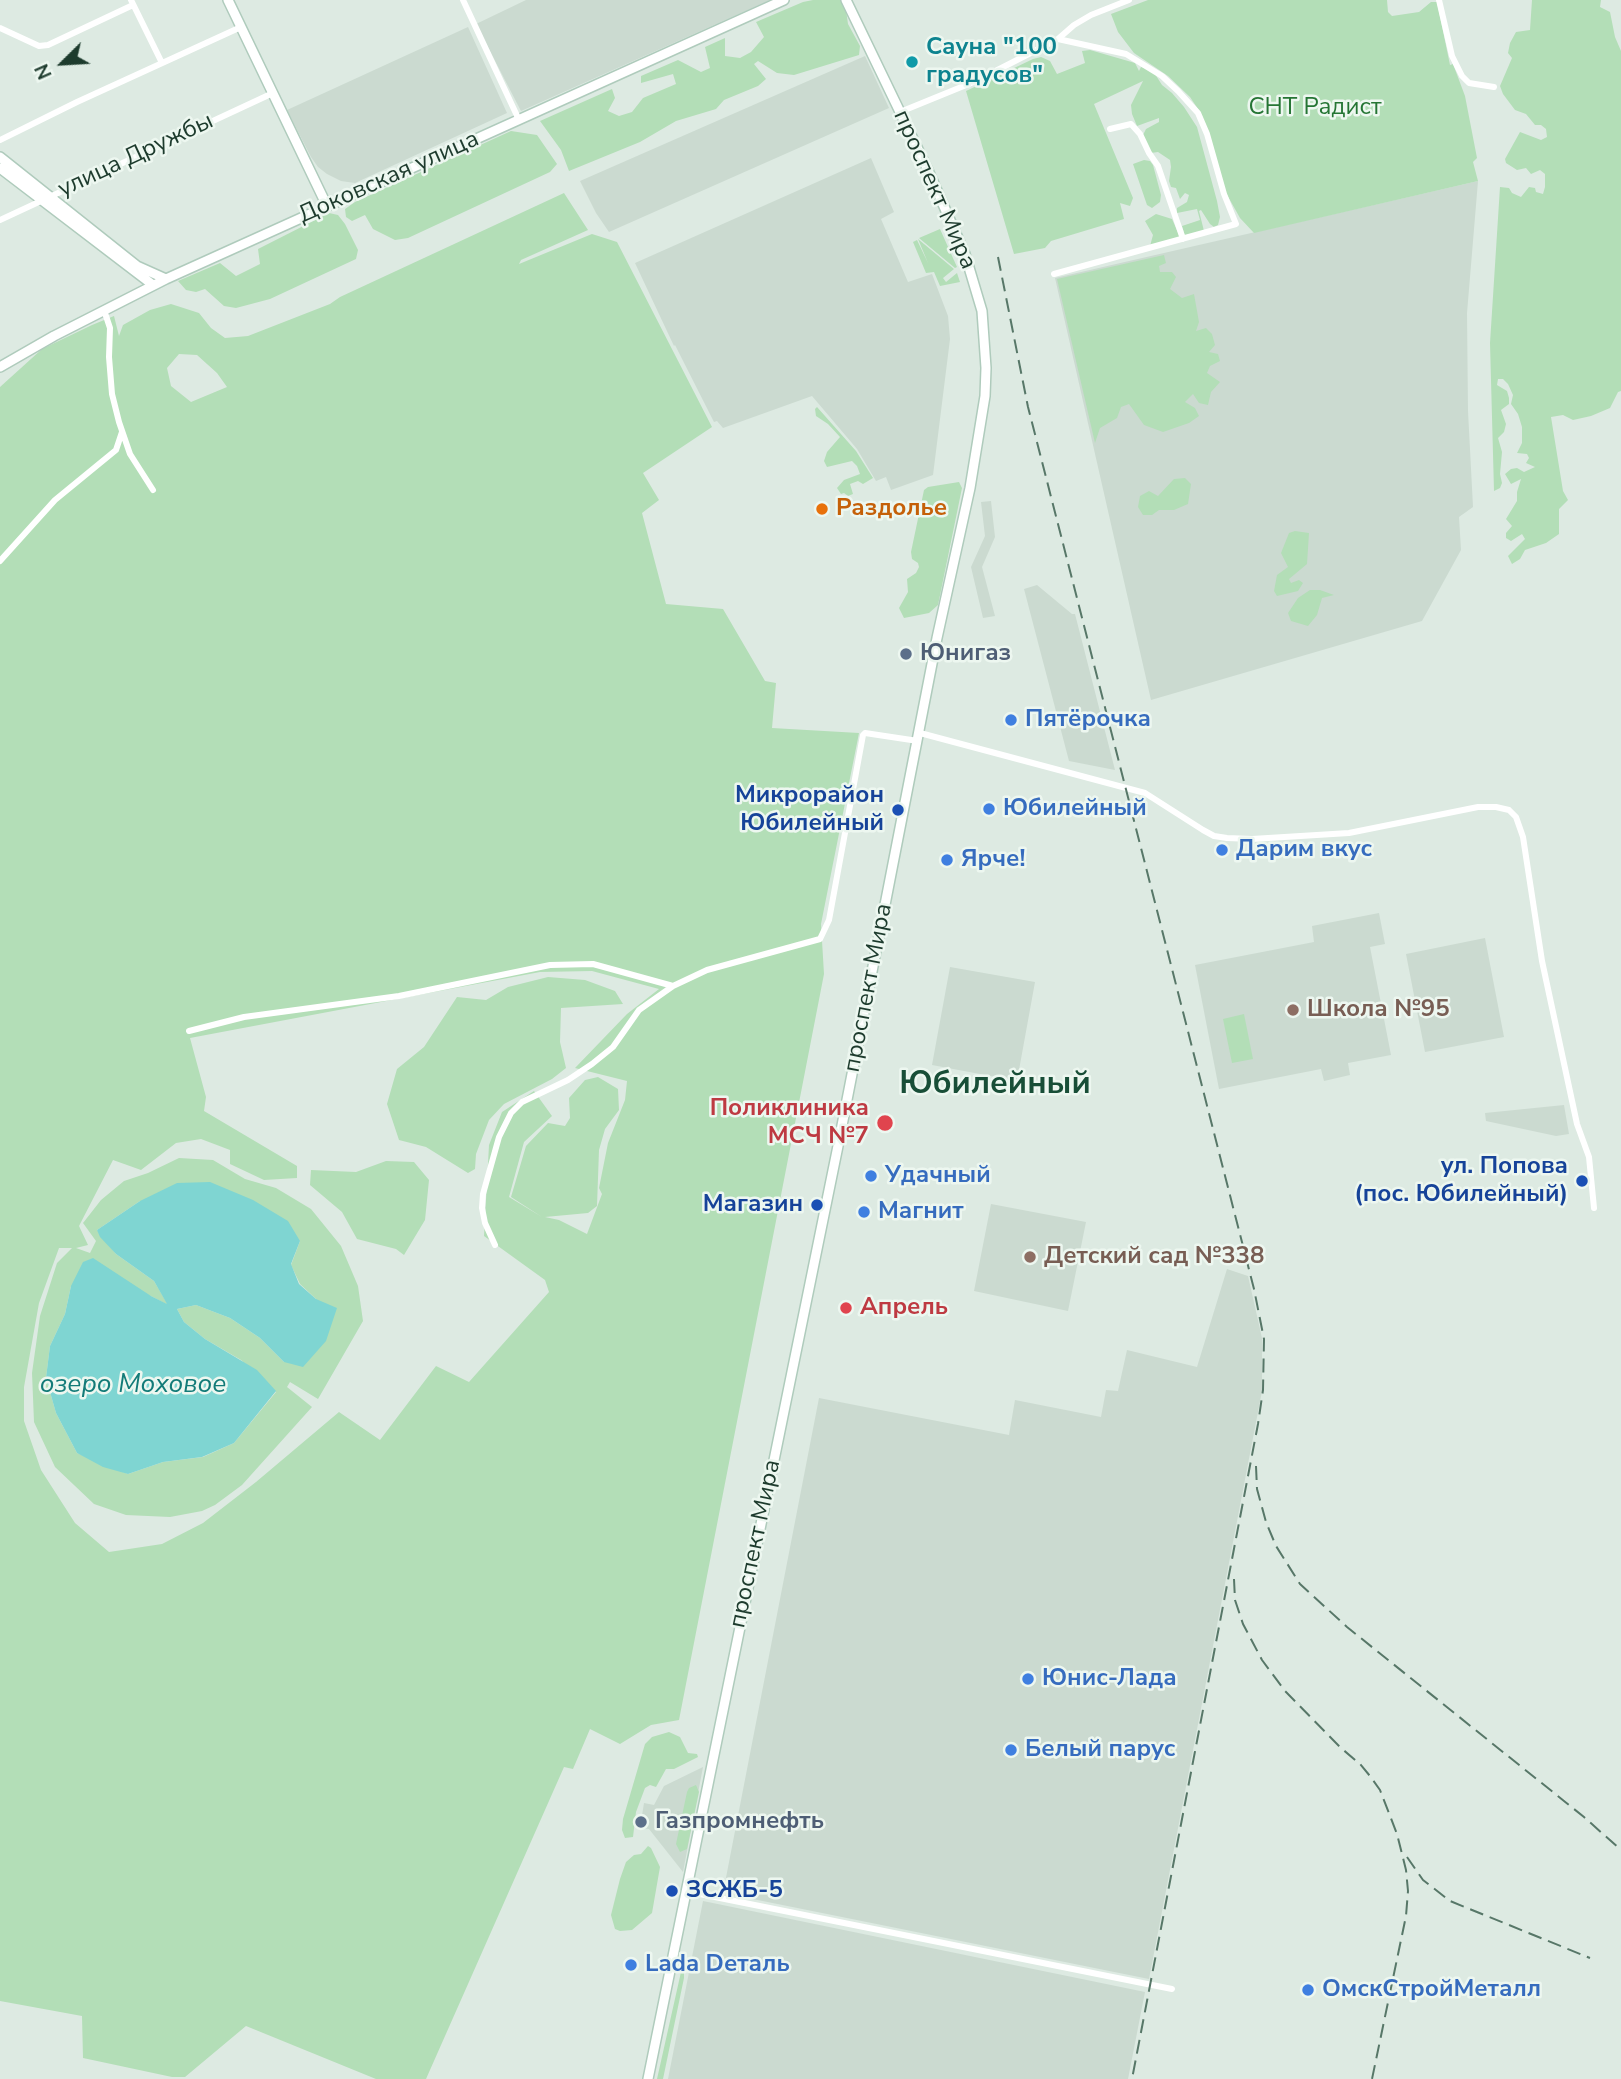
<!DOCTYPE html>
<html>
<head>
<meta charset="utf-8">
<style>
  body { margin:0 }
  #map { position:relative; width:1621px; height:2079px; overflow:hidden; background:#ddeae2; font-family:"Nunito Sans",sans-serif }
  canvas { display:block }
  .north { position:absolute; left:28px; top:28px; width:70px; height:70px; -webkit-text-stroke:5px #edf7f0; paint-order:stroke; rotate:246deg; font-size:19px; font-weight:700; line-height:28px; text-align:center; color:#1d3b2d }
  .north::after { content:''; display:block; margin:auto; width:24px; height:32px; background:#1d3b2d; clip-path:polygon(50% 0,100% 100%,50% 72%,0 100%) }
</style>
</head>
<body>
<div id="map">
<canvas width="1621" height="2079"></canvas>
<div class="north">N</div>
</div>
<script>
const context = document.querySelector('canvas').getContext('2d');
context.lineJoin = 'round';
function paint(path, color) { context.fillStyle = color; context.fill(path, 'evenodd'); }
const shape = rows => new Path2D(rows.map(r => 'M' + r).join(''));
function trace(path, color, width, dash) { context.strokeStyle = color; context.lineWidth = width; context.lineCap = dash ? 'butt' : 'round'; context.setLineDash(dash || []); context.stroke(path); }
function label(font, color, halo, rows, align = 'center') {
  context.font = font + ' "Nunito Sans",sans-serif'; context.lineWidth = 5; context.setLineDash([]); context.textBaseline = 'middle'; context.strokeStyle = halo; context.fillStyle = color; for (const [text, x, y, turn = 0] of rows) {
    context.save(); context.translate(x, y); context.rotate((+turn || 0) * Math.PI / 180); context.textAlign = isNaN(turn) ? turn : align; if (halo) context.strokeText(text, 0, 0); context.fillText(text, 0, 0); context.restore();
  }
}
const built = shape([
  [526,0,770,0,521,111,476,24],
  [468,27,507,113,355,183,341,181,327,174,318,167,311,157,287,110],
  [865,56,889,108,609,232,596,213,580,181],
  [871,158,894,212,881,219,908,282,932,274,948,316,950,339,933,475,891,490,886,477,876,481,857,449,812,396,723,428,717,421,714,422,675,345,674,346,635,263],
  [1478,181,1467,313,1468,411,1473,507,1459,517,1461,550,1422,621,1151,700,1055,278],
  [991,501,995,537,982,567,995,616,983,618,971,567,985,536,981,502],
  [1037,585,1072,614,1075,614,1115,770,1069,761,1024,589],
  [1379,913,1385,944,1370,947,1391,1055,1348,1063,1350,1075,1324,1081,1321,1069,1219,1089,1195,965,1314,942,1312,926],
  [1485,938,1504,1037,1425,1052,1406,954],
  [950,967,1035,982,1017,1081,932,1065],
  [1564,1105,1569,1134,1556,1136,1486,1121,1485,1113],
  [991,1204,1086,1222,1068,1311,974,1291],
  [1227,1269,1248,1276,1262,1338,1262,1391,1149,1979,723,1893,819,1398,1009,1435,1015,1400,1101,1417,1106,1390,1118,1391,1127,1350,1197,1367],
  [703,1767,683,1872,649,1829,640,1828,644,1803,654,1805,664,1786],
  [703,1901,1145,1992,1128,2079,668,2079]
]);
const green = shape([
  [813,0,840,0,846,10,848,24,860,46,859,55,794,75,777,73,758,61,754,64,766,79,758,86,724,100,716,109,676,121,640,142,569,171,561,150,540,121,612,89,615,98,608,111,619,116,632,112,643,98,676,84,673,74,641,83,641,76,678,60,701,72,710,68,705,47,725,38,725,56,740,58,751,52,764,37,756,22,803,2],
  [1148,0,1387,0,1388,12,1392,16,1419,12,1431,2,1437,2,1450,65,1453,64,1465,96,1477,158,1473,162,1478,181,1254,233,1240,218,1226,193,1200,112,1190,97,1168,76,1134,53,1118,32,1111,14],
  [1532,0,1601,0,1600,7,1610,12,1615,37,1621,51,1621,391,1618,392,1610,408,1591,416,1573,420,1563,415,1551,417,1563,491,1568,500,1559,509,1559,534,1546,543,1525,550,1520,559,1512,564,1508,556,1525,539,1522,534,1511,541,1506,538,1506,533,1512,526,1506,519,1517,501,1517,492,1521,479,1511,484,1505,474,1511,469,1517,468,1524,472,1535,467,1526,463,1529,458,1527,454,1517,453,1522,443,1522,427,1518,414,1511,404,1513,395,1508,384,1503,379,1498,379,1497,385,1507,391,1509,398,1509,404,1501,410,1506,424,1504,432,1498,438,1502,452,1500,474,1502,483,1500,488,1494,491,1490,343,1500,187,1509,188,1512,193,1521,197,1529,187,1535,188,1536,192,1543,194,1545,187,1545,174,1540,170,1531,174,1526,168,1517,170,1506,163,1505,159,1520,132,1541,140,1547,137,1546,129,1541,125,1535,125,1526,114,1515,110,1503,94,1500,86,1512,58,1508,53,1510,43,1516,32,1530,30],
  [1090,50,1135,63,1139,71,1141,67,1145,68,1155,74,1162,85,1172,93,1184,107,1197,127,1217,201,1220,217,1218,225,1214,227,1210,224,1201,210,1199,211,1204,231,1185,236,1182,226,1200,220,1197,209,1177,213,1177,208,1187,202,1189,195,1185,193,1180,199,1176,188,1171,187,1169,181,1171,167,1170,160,1158,152,1151,153,1143,135,1146,129,1159,122,1159,118,1137,126,1132,114,1131,105,1143,81,1094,104,1133,198,1130,206,1120,203,1124,219,1051,241,1045,248,1014,254,966,91,1033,59,1041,57,1050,61,1057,74,1085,63,1082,51],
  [511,131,537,135,557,164,550,172,408,238,395,240,373,229,365,215,352,221,346,217,345,209,355,202],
  [1144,160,1150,161,1153,165,1161,195,1160,202,1152,208,1147,205,1133,164],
  [564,193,588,230,521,260,519,264,592,234,617,242,712,427,643,473,659,500,642,513,666,604,723,609,765,681,776,683,772,728,859,733,821,924,824,974,679,1720,651,1725,620,1744,590,1729,573,1769,564,1767,426,2079,376,2079,246,2026,185,2077,172,2077,83,2058,82,2016,0,2001,0,387,42,349,92,325,114,316,119,336,123,325,150,310,171,304,199,313,211,328,225,338,248,336,330,304,340,297],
  [179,354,197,355,217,373,227,387,191,402,171,386,167,368],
  [592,971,659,989,627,1014,575,1068,627,1081,625,1100,608,1143,599,1188,602,1194,587,1234,559,1220,545,1217,588,1213,597,1206,599,1150,605,1129,619,1110,618,1089,598,1077,585,1080,569,1098,570,1118,565,1126,548,1123,526,1146,511,1197,542,1217,509,1197,524,1142,552,1116,534,1091,502,1112,489,1145,484,1236,545,1280,549,1292,469,1382,436,1366,380,1440,339,1412,256,1482,203,1523,162,1544,109,1552,75,1523,41,1470,24,1421,24,1387,39,1303,59,1248,72,1248,57,1263,40,1316,32,1373,34,1422,55,1467,94,1504,126,1515,170,1517,202,1511,215,1505,242,1485,312,1407,287,1387,290,1382,318,1399,363,1321,358,1286,341,1246,311,1209,276,1188,245,1179,213,1160,179,1158,148,1173,124,1181,101,1200,83,1223,96,1241,90,1253,76,1248,88,1245,79,1226,113,1160,141,1170,176,1143,201,1139,230,1150,230,1164,264,1180,297,1178,297,1166,204,1111,206,1097,190,1038,540,972],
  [140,1201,300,1241,291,1265,300,1284,316,1299,284,1362,260,1338,230,1318,196,1305,177,1309,184,1322,205,1339,241,1360,276,1392,234,1443,203,1457,163,1462,128,1474,77,1453,56,1413,46,1378,50,1346,65,1314,71,1286,151,1296,168,1305,154,1281,116,1254,97,1230],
  [329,213,338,215,345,224,358,250,356,259,270,299,236,308,224,306,205,289,196,292,186,290,178,281,220,263,236,276,260,264,258,249],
  [1156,214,1172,219,1180,237,1150,246,1153,235,1145,221],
  [940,229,957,267,955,268,919,238],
  [918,239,954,269,943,278,946,282,957,273,960,282,940,286,934,272,926,273,913,242,917,240,928,263],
  [1164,255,1166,263,1159,266,1160,272,1172,272,1176,277,1170,289,1182,298,1194,294,1199,322,1196,331,1206,328,1212,334,1215,345,1209,352,1218,354,1220,361,1210,366,1207,373,1220,382,1211,392,1208,405,1199,403,1193,394,1185,402,1195,408,1199,416,1189,423,1163,432,1144,425,1129,404,1121,407,1117,418,1100,428,1095,443,1057,279],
  [817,407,856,451,873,478,863,484,858,481,850,484,853,494,848,496,844,493,841,494,837,488,844,480,860,474,857,466,852,461,827,467,824,461,827,452,840,437,828,424,816,416,815,409],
  [1185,478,1191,484,1188,504,1174,510,1159,510,1152,515,1143,515,1138,507,1140,496,1149,491,1158,496,1174,479],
  [959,482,962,488,938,605,929,613,904,618,899,608,908,592,907,579,916,573,919,567,918,563,912,559,911,552,924,490,928,487],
  [1295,531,1309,533,1307,564,1289,579,1291,583,1299,580,1303,583,1298,591,1277,596,1274,591,1277,575,1288,567,1281,553,1289,533],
  [1310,590,1320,590,1334,595,1322,598,1317,615,1308,626,1291,621,1288,613,1298,598],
  [548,977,585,980,615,991,623,1004,561,1008,560,1042,566,1068,552,1079,504,1104,489,1120,476,1154,475,1169,468,1173,426,1147,399,1140,387,1104,397,1069,424,1047,457,997,486,1000,508,987],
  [1244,1014,1253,1059,1232,1063,1223,1019],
  [386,1161,414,1162,429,1180,425,1220,404,1255,396,1249,357,1239,342,1212,310,1185,311,1170,356,1172],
  [669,1732,680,1737,688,1753,697,1754,698,1757,674,1769,666,1769,656,1787,650,1785,645,1788,636,1812,633,1837,625,1838,622,1830,623,1819,645,1744,652,1737],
  [696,1785,699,1792,687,1849,680,1852,676,1844,687,1792,689,1788],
  [648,1846,651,1848,660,1867,652,1913,632,1930,620,1931,615,1929,611,1915,620,1879,626,1862,634,1855,641,1854],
  [681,1972,684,1972,684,1978,663,2079,657,2079]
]);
const water = shape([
  [210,1182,253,1200,288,1221,300,1241,291,1264,299,1284,316,1299,337,1308,326,1341,303,1367,284,1362,260,1338,230,1318,196,1305,177,1309,184,1322,205,1339,257,1370,276,1391,234,1443,202,1457,163,1462,128,1474,103,1467,77,1453,56,1413,46,1378,50,1346,65,1314,71,1286,83,1262,93,1258,151,1296,167,1304,154,1281,116,1254,100,1237,97,1230,140,1201,177,1183]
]);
const street = shape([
  [131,0,162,63],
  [463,0,519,120],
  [1439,0,1452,56,1462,76,1469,83,1494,87],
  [0,28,39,46,48,45,133,5],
  [900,112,976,81,1058,39,1074,25,1091,15,1129,0],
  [1110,129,1131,124,1140,134,1149,153,1158,166,1183,239],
  [0,140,77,102,241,27],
  [0,220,273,93],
  [1054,274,1236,224,1224,194,1207,134,1198,113,1178,91,1162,76,1126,54,1058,39],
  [104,310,110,328,109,357,112,394,119,422,130,454,153,490],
  [0,561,55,500,116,450,122,432],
  [920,733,1145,793,1203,830,1214,836,1227,838,1252,839,1349,833,1478,807,1496,807,1509,810,1516,817,1523,837,1542,961,1577,1124,1589,1157,1594,1208],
  [189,1031,244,1017,399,996,550,965,593,964,673,986],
  [495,1245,485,1223,482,1208,483,1194,499,1137,511,1113,522,1102,568,1080,592,1064,613,1047,639,1010,673,986,707,970,820,939,829,920,863,735,865,733,918,741],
  [685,1891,1172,1989]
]);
const secondary = shape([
  [228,0,327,206],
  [0,157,137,266,166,279],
  [0,168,153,285],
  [0,367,54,336,166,279,784,0],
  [648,2079,838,1146,937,638,970,488,985,396,986,368,982,311,965,254,927,168,846,0]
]);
const rail = shape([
  [998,257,1028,407,1254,1289,1264,1339,1263,1390,1258,1424,1132,2079],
  [1256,1466,1257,1489,1266,1522,1276,1546,1300,1584,1347,1627,1584,1817,1621,1850],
  [1234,1579,1235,1600,1243,1624,1262,1660,1285,1691,1341,1748,1360,1764,1370,1776,1380,1790,1397,1834,1406,1870,1408,1891,1406,1916,1372,2079],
  [1407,1857,1423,1880,1450,1901,1590,1958]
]);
const markers = [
  [912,62,7,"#0f9aa8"],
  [822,509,7,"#e8710a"],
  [906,654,7,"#5c6f8a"],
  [1011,720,7,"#3f7fe0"],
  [989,809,7,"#3f7fe0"],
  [898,810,7,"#1a4fb4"],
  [1222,850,7,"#3f7fe0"],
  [947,860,7,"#3f7fe0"],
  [1293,1010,7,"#8d6e63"],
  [885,1123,9,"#e0444e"],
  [871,1176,7,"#3f7fe0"],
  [1582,1181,7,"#1a4fb4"],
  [817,1205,7,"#1a4fb4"],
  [864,1212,7,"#3f7fe0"],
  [1030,1257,7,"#8d6e63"],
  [846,1308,7,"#e0444e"],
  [1028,1679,7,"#3f7fe0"],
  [1011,1750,7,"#3f7fe0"],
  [641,1822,7,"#5c6f8a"],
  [672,1891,7,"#1a4fb4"],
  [631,1965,7,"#3f7fe0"],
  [1308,1990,7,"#3f7fe0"]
];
const cultureNames = [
  ["Сауна \"100",926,48],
  ["градусов\"",926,76]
];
const parkNames = [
  ["СНТ Радист",1315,108]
];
const streetNames = [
  ["улица Дружбы",136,156,-25],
  ["Доковская улица",389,178,-24],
  ["проспект Мира",934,190,66],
  ["проспект Мира",869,988,-79],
  ["проспект Мира",756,1544,-78]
];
const foodNames = [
  ["Раздолье",836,509]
];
const serviceNames = [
  ["Юнигаз",920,654],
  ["Газпромнефть",655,1822]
];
const shopNames = [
  ["Пятёрочка",1025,720],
  ["Юбилейный",1003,809],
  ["Дарим вкус",1236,850],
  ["Ярче!",961,860],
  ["Удачный",885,1176],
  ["Магнит",878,1212],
  ["Юнис-Лада",1042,1679],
  ["Белый парус",1025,1750],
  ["Lada Dеталь",645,1965],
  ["ОмскСтройМеталл",1322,1990]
];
const transitNames = [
  ["Микрорайон",884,796],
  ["Юбилейный",884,824],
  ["ул. Попова",1568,1167],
  ["(пос. Юбилейный)",1568,1195],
  ["Магазин",803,1205],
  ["ЗСЖБ-5",686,1891,"left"]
];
const educationNames = [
  ["Школа №95",1307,1010],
  ["Детский сад №338",1044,1257]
];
const healthNames = [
  ["Поликлиника",869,1109],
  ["МСЧ №7",869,1137],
  ["Апрель",860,1308,"left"]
];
const waterNames = [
  ["озеро Моховое",133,1386]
];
const districtNames = [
  ["Юбилейный",995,1085]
];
paint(built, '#cbdad0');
paint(green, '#b3deb7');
paint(water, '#7fd5d2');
trace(secondary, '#afcbbc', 12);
trace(street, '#fff', 6);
trace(secondary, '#fff', 9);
trace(rail, '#577768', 2, [14, 7]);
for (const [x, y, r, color] of markers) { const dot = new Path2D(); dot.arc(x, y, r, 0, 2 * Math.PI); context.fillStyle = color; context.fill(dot); trace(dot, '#edf7f0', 2.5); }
label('bold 24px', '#0d838f', '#edf7f0', cultureNames, 'left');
label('24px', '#257534', '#edf7f0', parkNames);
label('24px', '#1d3b2d', '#edf7f0', streetNames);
label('bold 24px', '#c56008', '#edf7f0', foodNames, 'left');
label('bold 24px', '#4e5e75', '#edf7f0', serviceNames, 'left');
label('bold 24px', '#366cbe', '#edf7f0', shopNames, 'left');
label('bold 24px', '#164399', '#edf7f0', transitNames, 'right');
label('bold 24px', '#785e54', '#edf7f0', educationNames, 'left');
label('bold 24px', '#be3a42', '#edf7f0', healthNames, 'right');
label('italic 26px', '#137b78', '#edf7f0', waterNames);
label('bold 32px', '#184e37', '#edf7f0', districtNames);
</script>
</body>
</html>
